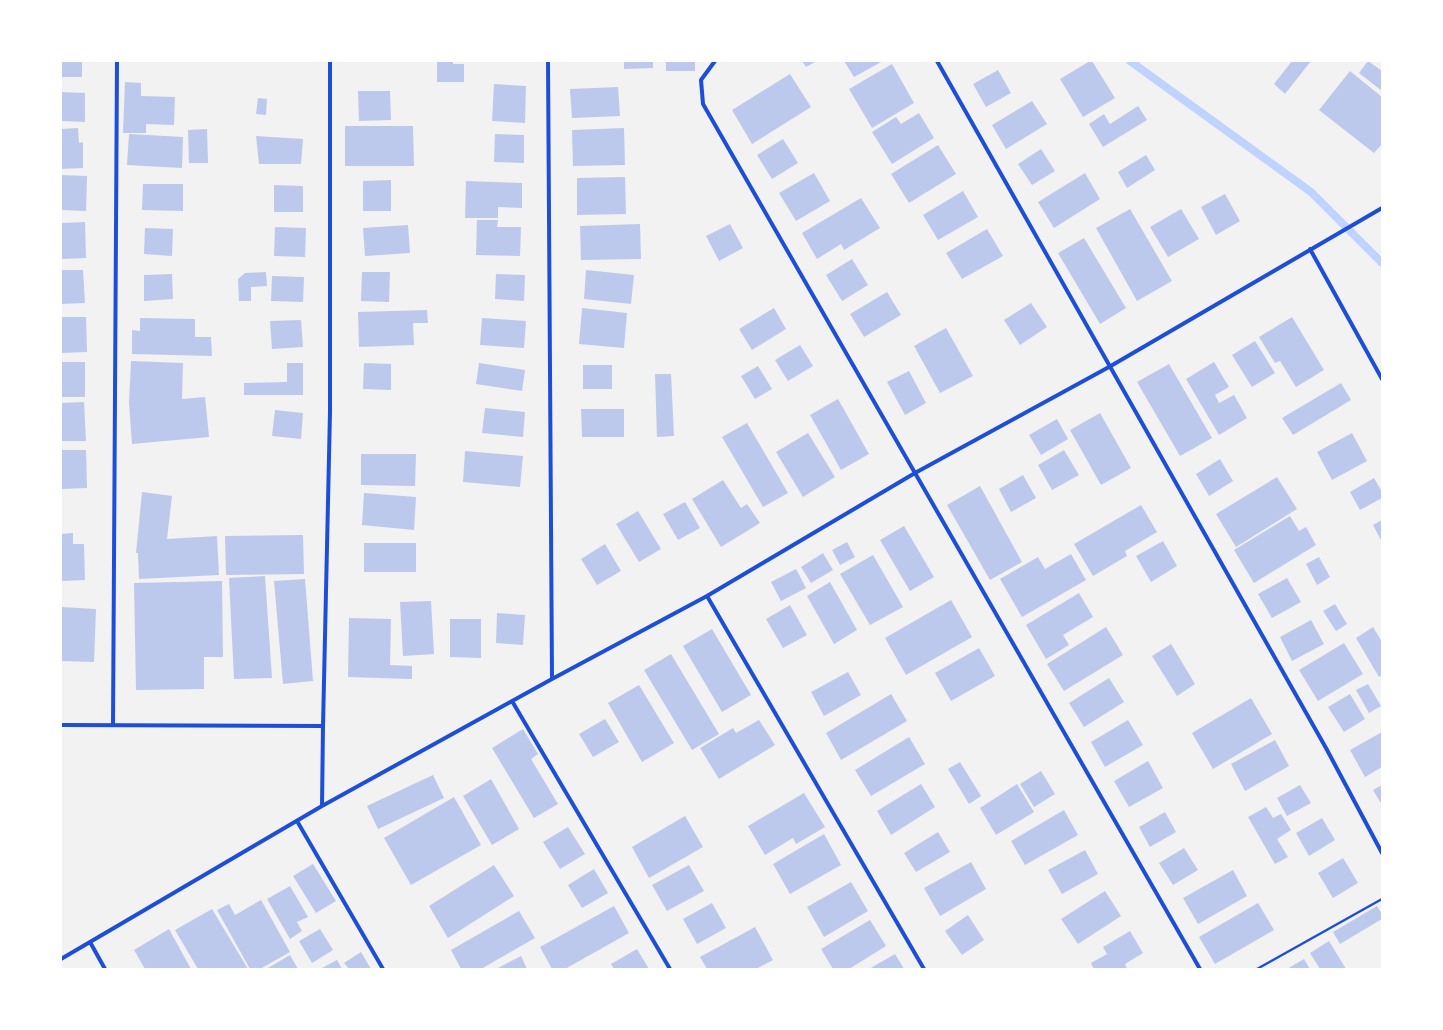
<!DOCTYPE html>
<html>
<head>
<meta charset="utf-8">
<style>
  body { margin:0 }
  #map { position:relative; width:1443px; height:1030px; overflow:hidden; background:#f2f2f2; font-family:"PT Sans Narrow",sans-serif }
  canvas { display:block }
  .frame { position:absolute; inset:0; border:62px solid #fff; pointer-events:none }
</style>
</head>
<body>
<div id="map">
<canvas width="1443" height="1030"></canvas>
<div class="frame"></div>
</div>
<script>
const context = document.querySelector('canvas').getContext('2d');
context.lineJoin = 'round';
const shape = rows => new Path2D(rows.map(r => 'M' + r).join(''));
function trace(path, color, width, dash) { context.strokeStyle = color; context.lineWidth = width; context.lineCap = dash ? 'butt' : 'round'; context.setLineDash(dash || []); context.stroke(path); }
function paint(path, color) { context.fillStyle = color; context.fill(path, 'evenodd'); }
const stream = shape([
  [1130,61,1311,192,1382,263]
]);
const building = shape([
  [61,61,82,61,82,77,61,77],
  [437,61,453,61,453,64,464,64,464,82,437,82],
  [624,61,653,61,653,68,624,69],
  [666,61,695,61,695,71,666,71],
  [802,61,817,61,806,67],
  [844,61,883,61,854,77],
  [1090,61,1092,61,1115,98,1083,117,1060,79],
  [1292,61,1311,61,1285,94,1274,84],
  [1368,61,1382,71,1382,91,1359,73],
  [892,64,914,103,872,128,849,89],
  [998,70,1011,93,986,107,973,84],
  [1350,71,1382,97,1382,144,1374,153,1319,110],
  [790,74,811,107,752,144,732,110],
  [125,82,141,83,141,96,175,97,174,125,146,124,146,133,123,133],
  [494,84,526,86,525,123,492,121],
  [618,87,620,116,572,118,570,89],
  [358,91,390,91,391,120,359,121],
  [61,92,85,93,85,122,61,121],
  [258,98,267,99,266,115,256,114],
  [1032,101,1047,124,1006,149,992,125],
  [1138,106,1147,120,1103,147,1089,124,1104,114,1110,124],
  [919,113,934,138,892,164,872,132,896,117,901,124],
  [345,126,413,126,414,166,345,166],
  [78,128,79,143,83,142,83,168,61,169,61,129],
  [624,128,625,165,573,166,572,130],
  [207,129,208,163,189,163,188,130],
  [129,134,183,137,182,168,127,165],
  [495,134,524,135,524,163,494,162],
  [256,136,303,139,301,164,259,164],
  [783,139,798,163,772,179,757,155],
  [938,145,956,174,909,203,891,174],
  [1041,149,1055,171,1032,185,1018,164],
  [1146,155,1155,170,1127,188,1118,172],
  [814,173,830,201,796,221,779,193],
  [1085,173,1100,199,1054,228,1038,202],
  [61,175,87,176,86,211,61,210],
  [625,177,626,214,577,215,577,178],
  [391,180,391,211,363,211,363,181],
  [466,181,522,183,522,208,498,207,498,218,465,218],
  [143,184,183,184,183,211,142,210],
  [274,185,303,186,303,212,274,212],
  [963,191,978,217,938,240,923,215],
  [1225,194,1240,221,1216,235,1201,207],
  [861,198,880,228,844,250,841,244,817,259,802,233],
  [1130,209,1172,281,1137,301,1096,228],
  [1181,209,1199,239,1168,257,1150,227],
  [477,220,498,220,497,227,521,227,520,256,476,255],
  [85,222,86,258,61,259,61,223],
  [640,224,641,259,581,260,580,226],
  [730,224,743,248,719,261,706,236],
  [408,225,410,253,365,256,363,228],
  [275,227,306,228,305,257,274,256],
  [145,228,173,229,172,256,144,254],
  [987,229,1003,256,962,279,946,253],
  [1084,238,1126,308,1100,324,1058,253],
  [852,259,868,285,842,301,826,275],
  [61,270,83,270,85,303,61,304],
  [586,270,634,275,631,304,584,299],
  [266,272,267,286,251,287,251,301,239,301,238,279,245,273],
  [362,272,390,272,389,302,361,301],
  [172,274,173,299,144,301,144,275],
  [496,274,525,275,524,301,495,299],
  [272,276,304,277,303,302,271,301],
  [887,292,901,315,864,337,850,314],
  [1031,303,1047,327,1020,345,1004,320],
  [582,308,627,313,624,348,579,344],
  [774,308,786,329,752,350,739,329],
  [427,310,428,323,413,323,414,345,359,347,358,312],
  [61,317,86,317,87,352,61,353],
  [1292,317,1324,370,1296,387,1280,361,1275,363,1259,337],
  [140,318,195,319,195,337,211,337,212,356,132,354,132,330,140,331],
  [482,318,526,321,524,348,480,345],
  [301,320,303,347,272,349,270,321],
  [946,328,973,376,940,393,914,346],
  [1255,341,1275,373,1252,387,1232,355],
  [800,345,813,366,788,381,775,360],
  [131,361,183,363,182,399,205,397,209,437,132,444,129,403],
  [61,362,85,362,85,397,61,397],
  [1214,362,1229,387,1215,395,1219,403,1234,395,1247,418,1219,435,1186,379],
  [287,363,303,363,303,395,244,395,244,383,287,382],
  [364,363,391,364,391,390,363,389],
  [479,363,525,370,522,391,476,384],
  [1169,364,1212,438,1180,456,1137,382],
  [583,365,612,365,612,389,583,389],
  [758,366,772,389,755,399,741,376],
  [909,371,926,403,905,415,887,382],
  [655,374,671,374,674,436,657,437],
  [1341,383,1351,400,1293,435,1282,418],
  [838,399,869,454,841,470,810,415],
  [84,402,86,441,61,441,61,403],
  [485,408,525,412,523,437,482,433],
  [581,409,624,409,624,437,582,437],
  [275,410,303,413,301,439,272,436],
  [1100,413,1131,468,1101,485,1070,430],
  [1057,419,1068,439,1041,455,1029,435],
  [747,423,788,493,763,507,722,437],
  [808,433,835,477,803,497,776,452],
  [1352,433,1367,461,1332,480,1317,452],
  [61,450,86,450,87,488,61,489],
  [1064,450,1079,475,1052,490,1038,465],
  [465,451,523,456,520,487,463,482],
  [361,454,416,454,415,486,361,485],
  [1220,459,1233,481,1209,496,1196,474],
  [1023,475,1036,498,1011,512,999,489],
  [1277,477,1297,509,1236,547,1216,514],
  [1374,478,1382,492,1382,498,1360,510,1350,492],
  [723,480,741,508,747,504,760,523,721,547,692,499],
  [980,486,1022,562,990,580,947,505],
  [142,492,172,496,167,539,217,536,219,575,139,579,138,553,136,553],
  [364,493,416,497,414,530,362,525],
  [685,502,700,528,678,540,663,514],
  [1141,505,1157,532,1125,551,1127,556,1093,576,1074,544],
  [638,511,661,549,639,562,616,524],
  [1290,516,1299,531,1306,527,1316,545,1254,583,1234,550],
  [1382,520,1382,542,1373,525],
  [904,526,934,577,910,591,880,540],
  [73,533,73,544,84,544,85,580,61,581,61,534],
  [303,535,304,574,226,575,225,536],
  [1163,541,1177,566,1151,582,1136,556],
  [847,542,855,557,840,565,832,550],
  [364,543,416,543,416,572,364,572],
  [605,544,621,571,597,585,581,559],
  [823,553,833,570,811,583,801,567],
  [1071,554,1086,580,1022,617,1000,579,1038,557,1045,569],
  [873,555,903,607,870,625,840,574],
  [1319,557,1330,577,1317,585,1306,564],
  [796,569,806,588,781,601,771,582],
  [265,576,272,678,234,679,229,578],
  [1287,578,1301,602,1272,618,1258,594],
  [305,579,313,681,283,684,274,581],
  [222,581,223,657,204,657,204,689,136,690,134,583],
  [830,582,857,630,834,644,807,596],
  [1079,593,1093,617,1063,635,1069,645,1046,659,1026,625],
  [951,600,972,637,906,675,885,638],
  [431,601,434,654,403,656,400,602],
  [1335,604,1347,624,1336,631,1323,611],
  [790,605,807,635,783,648,766,619],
  [61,607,96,609,94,662,61,661],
  [497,613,525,615,523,645,496,643],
  [349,618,391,619,390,665,412,666,412,679,348,677],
  [450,619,481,619,481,658,450,657],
  [1311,620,1324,644,1292,661,1280,637],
  [1106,627,1123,655,1064,691,1047,664],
  [1373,627,1382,642,1382,675,1379,677,1356,638],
  [712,629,751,695,722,712,683,646],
  [1344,643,1363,674,1318,701,1299,670],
  [1171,644,1195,684,1177,696,1152,656],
  [979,648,995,676,951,701,935,673],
  [671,654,719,734,692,750,644,670],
  [848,672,861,695,824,716,811,692],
  [1109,678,1124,702,1084,727,1069,703],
  [1368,684,1381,706,1369,713,1356,690],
  [639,685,674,743,642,762,608,703],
  [891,694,907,721,841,760,826,733],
  [1350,694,1365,719,1344,732,1328,707],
  [1251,698,1272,734,1213,769,1192,733],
  [605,719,619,742,593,757,579,734],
  [759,720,775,745,719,779,700,748,733,728,736,733],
  [1128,720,1143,745,1105,767,1091,742],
  [523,729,538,754,531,759,558,804,534,818,492,748],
  [1382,732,1382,767,1365,777,1350,750],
  [909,737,925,764,871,796,855,770],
  [1275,740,1289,766,1245,791,1231,764],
  [1148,761,1163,788,1129,807,1114,781],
  [960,762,981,796,969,804,948,769],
  [1041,771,1055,794,1034,807,1020,784],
  [433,775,444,798,378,829,367,806],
  [491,779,519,829,492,845,463,796],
  [921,784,935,807,891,835,877,811],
  [1017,784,1034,812,996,835,980,808],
  [1300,785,1311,803,1287,816,1277,798],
  [1382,785,1382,805,1373,790],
  [804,793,825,827,796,844,793,838,765,855,748,826],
  [454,797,481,845,411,885,384,838],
  [1266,807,1273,818,1281,814,1291,830,1277,839,1288,857,1275,864,1248,817],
  [1064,810,1078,835,1025,865,1011,841],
  [1165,812,1176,832,1150,847,1139,827],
  [685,816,703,847,649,878,632,847],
  [1322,818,1335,840,1309,856,1296,833],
  [568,827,585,854,560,869,543,842],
  [938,832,950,852,916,872,904,853],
  [824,834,841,865,790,894,773,864],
  [1184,848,1198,870,1173,885,1159,863],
  [1085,850,1098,874,1062,894,1048,870],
  [1343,858,1358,883,1333,898,1318,873],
  [971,862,986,889,940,916,924,888],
  [313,864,336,901,316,913,293,876],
  [494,865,514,896,448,938,429,906],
  [689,865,704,891,667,911,652,885],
  [594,869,608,893,582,908,568,885],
  [1233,870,1247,896,1198,924,1183,898],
  [851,882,868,911,824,937,807,907],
  [290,886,308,917,297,922,302,931,290,939,267,899],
  [1105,891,1121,916,1078,944,1061,919],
  [261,900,290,952,260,969,250,969,217,910,229,904,235,915],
  [712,903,726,928,697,944,683,919],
  [1258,903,1274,930,1215,964,1199,937],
  [614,906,629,933,565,969,552,969,540,947],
  [1377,906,1382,914,1382,919,1340,944,1333,932],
  [212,909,248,969,198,969,175,930],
  [519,911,535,938,481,969,461,969,451,950],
  [968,915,984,940,962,955,945,931],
  [870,920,886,946,849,969,833,969,821,949],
  [755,927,773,960,756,969,707,969,700,957],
  [169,929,191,969,145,969,134,950],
  [320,929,333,950,312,963,299,941],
  [1130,931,1143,953,1125,964,1127,969,1094,969,1091,963,1107,954,1103,947],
  [1329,941,1346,969,1320,969,1310,953],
  [637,949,649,969,614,969,611,964],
  [361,952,371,969,349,969,344,963],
  [895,954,904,969,869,969],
  [290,955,298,969,266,969],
  [521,956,527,969,496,969],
  [1304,959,1310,969,1287,969],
  [337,960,342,969,320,969]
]);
const path = shape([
  [1257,969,1382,899]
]);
const minor = shape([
  [548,61,552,679],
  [715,61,701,80,703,104,1200,969],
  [937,61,1326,748,1382,853],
  [1310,249,1382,379],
  [707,596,924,969],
  [512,701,670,969],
  [61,725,323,726],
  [113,725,117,61],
  [322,806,323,726,330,412,330,61],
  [297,821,383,969],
  [90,942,105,969],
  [61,959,322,806,552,679,707,596,915,473,1109,367,1382,208]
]);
trace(stream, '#bfd3fe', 8);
paint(building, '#bdc9ec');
trace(path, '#1d4ed8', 2.5);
trace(minor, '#1d4ed8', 4);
</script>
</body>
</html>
